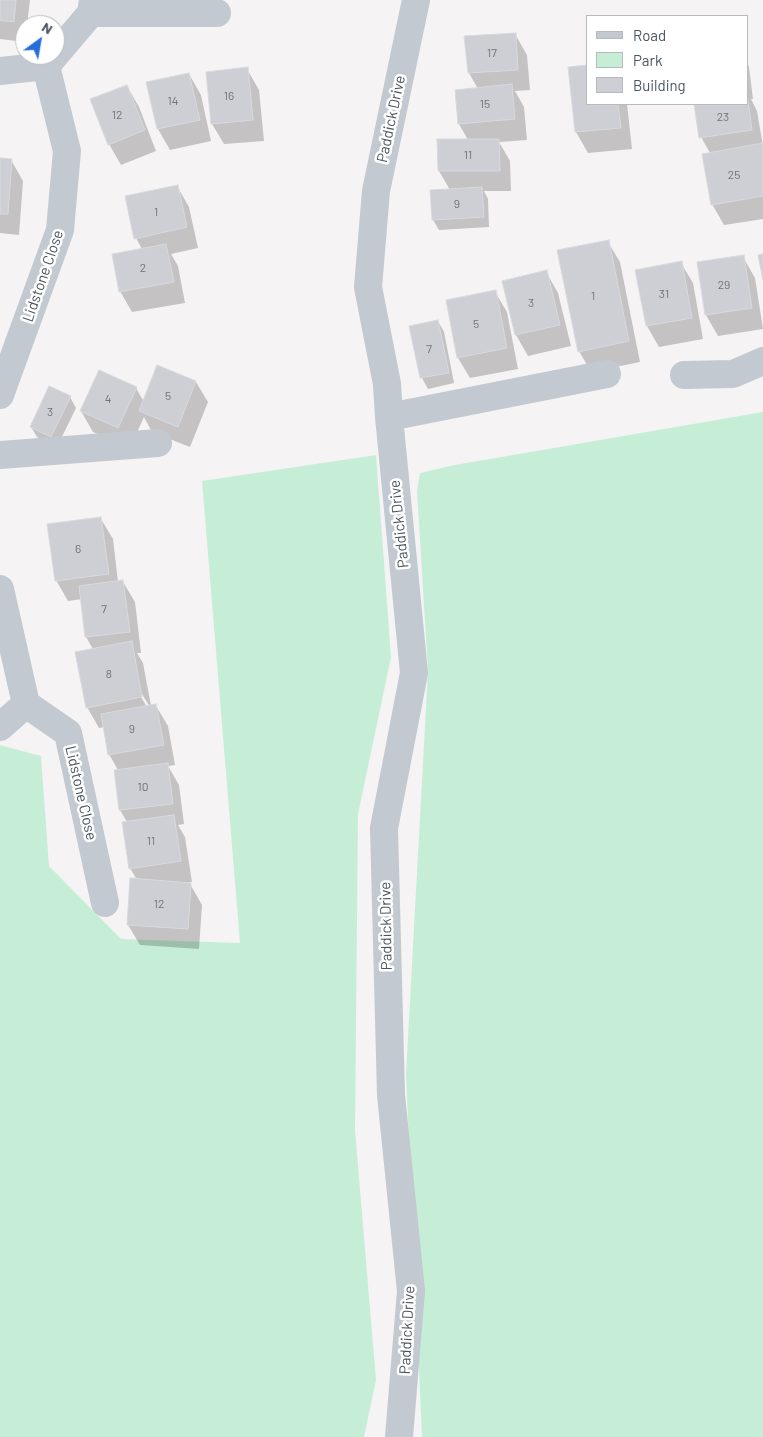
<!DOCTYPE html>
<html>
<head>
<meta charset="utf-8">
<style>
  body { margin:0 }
  #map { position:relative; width:763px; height:1437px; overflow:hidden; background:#f5f3f3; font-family:Barlow,sans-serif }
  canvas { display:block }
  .legend { position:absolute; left:586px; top:15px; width:162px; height:90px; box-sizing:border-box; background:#fff; border:1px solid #b7bbbf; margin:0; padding:6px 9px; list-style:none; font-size:15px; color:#4b555f }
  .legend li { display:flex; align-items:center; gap:10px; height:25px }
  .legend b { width:25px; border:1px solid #b7bbbf }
  .north { position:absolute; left:15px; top:15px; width:50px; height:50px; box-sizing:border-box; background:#fff; border:1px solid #b7bbbf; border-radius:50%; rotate:32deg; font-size:14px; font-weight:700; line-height:20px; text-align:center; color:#4b555f }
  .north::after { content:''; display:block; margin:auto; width:18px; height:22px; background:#276cdb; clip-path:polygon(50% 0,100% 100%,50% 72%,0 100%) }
</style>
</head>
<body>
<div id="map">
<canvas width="763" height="1437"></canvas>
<ul class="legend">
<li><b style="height:6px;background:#c2c9d0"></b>Road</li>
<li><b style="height:14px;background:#c6eed7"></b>Park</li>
<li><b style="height:14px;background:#cdcfd5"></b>Building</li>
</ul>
<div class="north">N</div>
</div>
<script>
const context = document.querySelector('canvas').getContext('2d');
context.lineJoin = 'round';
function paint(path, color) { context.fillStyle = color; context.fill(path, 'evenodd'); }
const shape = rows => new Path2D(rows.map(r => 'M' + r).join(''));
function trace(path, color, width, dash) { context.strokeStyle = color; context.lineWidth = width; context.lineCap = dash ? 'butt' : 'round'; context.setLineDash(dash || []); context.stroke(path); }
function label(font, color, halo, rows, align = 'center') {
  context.font = font + ' Barlow,sans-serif'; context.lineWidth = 5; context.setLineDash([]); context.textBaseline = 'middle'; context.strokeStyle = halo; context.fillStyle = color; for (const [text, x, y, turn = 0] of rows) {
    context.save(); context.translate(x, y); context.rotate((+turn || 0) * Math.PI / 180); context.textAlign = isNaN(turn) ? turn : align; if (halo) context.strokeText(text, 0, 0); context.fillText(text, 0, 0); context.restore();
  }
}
const green = shape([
  [763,412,763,1437,422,1437,406,1074,428,671,417,491,420,473,455,465],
  [376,455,391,657,358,814,355,1130,376,1380,364,1437,0,1437,0,745,41,756,49,866,121,939,240,943,202,481]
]);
const shadow = shape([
  [0,0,30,0,27,25,25,25,25,42,0,39],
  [515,34,527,55,530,90,515,91,524,107,527,140,499,142,510,161,511,191,484,191,488,199,489,227,439,230,433,220,431,191,450,190,439,171,468,140,459,124,478,89,469,73],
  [747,62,749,67,753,99,751,99,757,111,763,146,763,219,724,225,712,204,710,153,701,137,695,104,747,104],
  [569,68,587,104,627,104,632,149,588,153,576,132],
  [247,69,259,90,264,141,224,144,212,124],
  [189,74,201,95,211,141,170,150,158,129,148,83],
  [127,86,139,107,156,151,121,165,109,144],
  [0,160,11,160,23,181,19,235,0,233],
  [177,186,189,207,198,248,171,254,178,266,185,303,132,312,120,291,142,249,136,238],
  [608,242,620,262,640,362,591,372,579,351],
  [743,257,755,278,763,329,718,336,706,315,698,264],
  [681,263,693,283,703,339,659,347,647,326],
  [546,272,558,293,571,346,528,356,516,335,504,282],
  [495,292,507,312,518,369,470,378,458,358],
  [438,321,444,332,454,383,428,389,422,378,411,327],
  [196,382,208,402,190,447,152,432,144,417,130,448,93,432,81,411,136,388,144,402],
  [70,397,76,408,57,447,37,437,31,427],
  [101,519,113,539,118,582,123,582,135,602,141,653,137,653,143,663,151,706,156,706,168,726,175,765,168,766,179,785,184,824,178,825,185,837,192,882,189,882,202,905,199,949,140,945,128,925,137,880,130,868,127,822,120,810,118,770,109,754,104,727,99,728,87,707,93,649,86,637,82,599,68,601,56,580],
  [140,691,150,707,147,707,138,692]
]);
const building = shape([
  [0,0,16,0,14,22,0,20,0,0],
  [516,33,518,70,468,73,464,36,516,33],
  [587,65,587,104,618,104,621,128,575,132,568,67,587,65],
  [248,67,253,120,211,124,206,72,248,67],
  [189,73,200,120,157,129,146,82,189,73],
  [512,84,515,119,458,124,455,90,512,84],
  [127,85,145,130,108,145,90,99,127,85],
  [747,93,752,130,699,138,694,104,747,104,747,93],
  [437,139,499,139,500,171,438,171,437,139],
  [763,143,763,196,711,205,702,154,763,143],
  [0,158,12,159,8,214,0,214,0,158],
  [178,185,187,227,134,239,125,196,178,185],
  [482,187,484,217,432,220,430,190,482,187],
  [609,240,629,341,578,352,557,250,609,240],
  [166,244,174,282,119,292,112,254,166,244],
  [763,254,763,280,758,255,763,254],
  [744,255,752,308,705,315,697,262,744,255],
  [682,261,692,318,646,326,635,270,682,261],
  [547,270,560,325,515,335,502,281,547,270],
  [496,290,507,348,457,358,446,300,496,290],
  [438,320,449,373,420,378,409,326,438,320],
  [157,365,196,381,178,427,139,411,157,365],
  [99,370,137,387,118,428,80,411,99,370],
  [49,386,71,396,51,437,30,427,49,386],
  [101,517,109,574,55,581,47,524,101,517],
  [123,580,130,632,85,637,79,586,123,580],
  [132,641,142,697,86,708,75,652,132,641],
  [156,704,164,745,108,755,101,714,156,704],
  [168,763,173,804,119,810,114,770,168,763],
  [174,815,181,861,129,869,122,822,174,815],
  [130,878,191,883,188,929,127,925,130,878]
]);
const minor = shape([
  [91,13,217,13],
  [0,71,46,66,91,13,93,0],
  [684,375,733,374,763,361],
  [0,395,60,230,67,151,46,66],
  [389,417,607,374],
  [0,455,158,443],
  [0,589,26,704,68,733,105,903],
  [0,727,26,704],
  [399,1437,411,1291,391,1095,384,828,414,673,389,417,387,384,368,287,376,191,416,0]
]);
const numberNames = [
  ["17",492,53],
  ["16",229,96],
  ["14",173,101],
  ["15",485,104],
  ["12",117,115],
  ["23",723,117],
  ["11",468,155],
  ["25",734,175],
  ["9",457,204],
  ["1",156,212],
  ["2",143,268],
  ["29",724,285],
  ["31",664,294],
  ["1",593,296],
  ["3",531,303],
  ["5",476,324],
  ["7",429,349],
  ["5",168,396],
  ["4",108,399],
  ["3",50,412],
  ["6",78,549],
  ["7",104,609],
  ["8",109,674],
  ["9",132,729],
  ["10",143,787],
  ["11",151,841],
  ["12",159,904]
];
const streetNames = [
  ["Paddick Drive",391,119,-78],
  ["Lidstone Close",43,276,-71],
  ["Paddick Drive",399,524,-96],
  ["Lidstone Close",81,793,77],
  ["Paddick Drive",386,926,-91],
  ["Paddick Drive",407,1330,-87]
];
paint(green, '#c6eed7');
paint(shadow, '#0003');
paint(building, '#cdcfd5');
trace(building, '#d7d9dd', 1);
trace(minor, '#c2c9d0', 28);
label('12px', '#6c747c', null, numberNames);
label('15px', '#4b555f', '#fff', streetNames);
</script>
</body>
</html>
